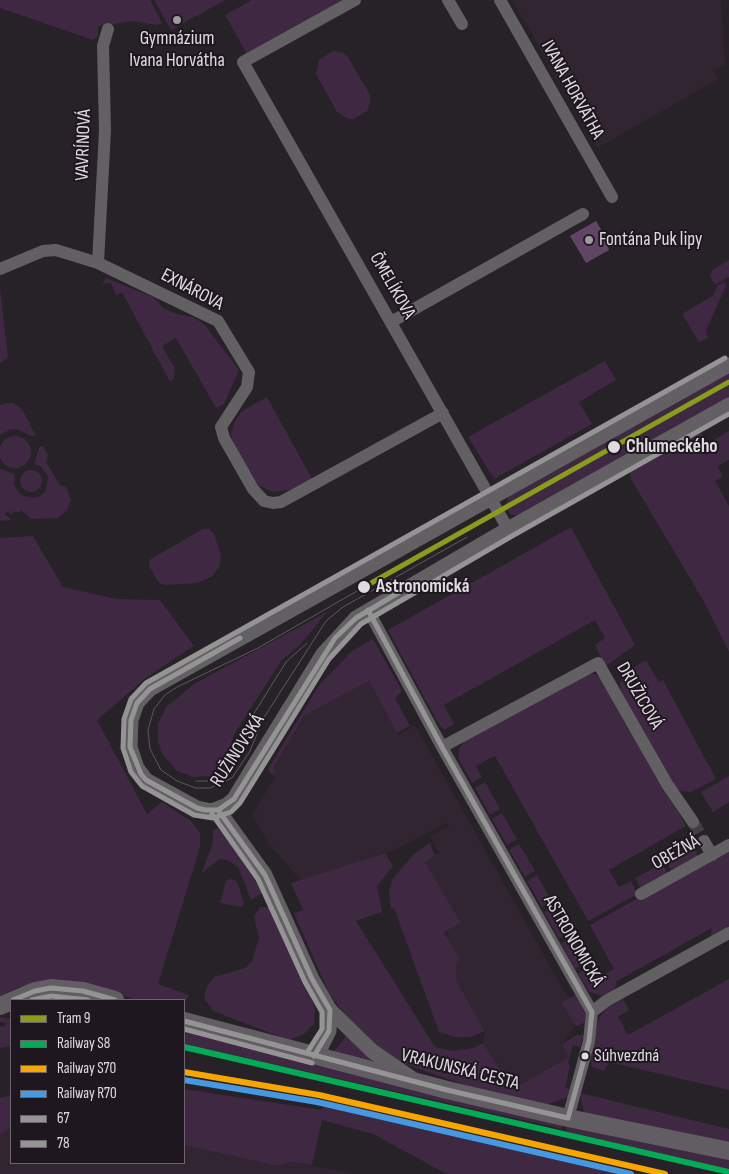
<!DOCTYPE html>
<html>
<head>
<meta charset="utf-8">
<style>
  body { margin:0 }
  #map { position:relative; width:729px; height:1174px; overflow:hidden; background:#272227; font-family:"Sofia Sans Condensed",sans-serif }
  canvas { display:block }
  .legend { position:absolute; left:10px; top:999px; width:175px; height:165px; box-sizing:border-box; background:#1f1720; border:1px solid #6c656d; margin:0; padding:6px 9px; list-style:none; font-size:15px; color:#e0dbe1 }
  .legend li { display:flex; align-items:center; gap:10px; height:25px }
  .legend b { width:25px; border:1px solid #6c656d }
</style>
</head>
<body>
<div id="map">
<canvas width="729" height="1174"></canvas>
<ul class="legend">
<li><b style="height:6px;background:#899c1c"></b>Tram 9</li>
<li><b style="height:6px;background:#06aa56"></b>Railway S8</li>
<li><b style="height:6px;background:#f7a600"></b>Railway S70</li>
<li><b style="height:6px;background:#4699e1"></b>Railway R70</li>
<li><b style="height:6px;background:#949494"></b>67</li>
<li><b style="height:6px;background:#949494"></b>78</li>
</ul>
</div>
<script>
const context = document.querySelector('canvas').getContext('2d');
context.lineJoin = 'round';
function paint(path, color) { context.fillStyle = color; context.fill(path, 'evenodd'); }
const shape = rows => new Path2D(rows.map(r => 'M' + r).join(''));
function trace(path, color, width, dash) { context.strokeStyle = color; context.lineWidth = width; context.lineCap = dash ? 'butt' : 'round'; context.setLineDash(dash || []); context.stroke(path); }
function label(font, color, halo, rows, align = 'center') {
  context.font = font + ' "Sofia Sans Condensed",sans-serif'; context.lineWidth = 4; context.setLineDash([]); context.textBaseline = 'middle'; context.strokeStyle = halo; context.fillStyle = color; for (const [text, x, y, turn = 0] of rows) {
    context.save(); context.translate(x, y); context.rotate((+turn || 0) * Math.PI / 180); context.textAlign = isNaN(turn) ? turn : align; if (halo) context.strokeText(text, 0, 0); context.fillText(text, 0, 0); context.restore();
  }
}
const built = shape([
  [512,0,721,0,725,65,714,71,719,79,597,148],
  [369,681,398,734,415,725,568,998,561,1002,575,1025,562,1044,569,1057,512,1089,486,1049,483,1043,485,1031,456,980,456,964,425,861,439,853,430,836,449,826,447,823,399,848,301,881,268,843,252,815,275,777,274,767,304,716],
  [11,1120,11,1163,184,1163,184,1145,278,1166,293,1162,355,1174,0,1174,0,1135,11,1128]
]);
const green = shape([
  [0,0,150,0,162,23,156,25,134,21,98,26,98,36,93,40,0,8],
  [154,0,225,0,171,30],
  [252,0,348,0,248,56,225,15],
  [333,51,343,53,348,57,370,95,370,104,367,111,354,119,349,119,337,112,316,74,319,60],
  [729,260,729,277,715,285,710,276,712,270],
  [106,278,153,297,163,308,177,314,193,317,204,324,239,370,224,404,216,408,176,338,162,346,175,368,174,379,170,382,122,292,116,295,111,283,102,284],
  [724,282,726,286,706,330,708,338,699,342,682,314,714,295,717,286],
  [0,287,8,358,0,363],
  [605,361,616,380,579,402,592,424,494,479,468,437],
  [729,373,729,398,520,516,510,514,505,506,509,496],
  [267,397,312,479,290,490,273,492,258,485,234,446,231,433,234,423,242,411],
  [6,403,13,403,22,409,36,436,31,436,17,429,9,430,0,435,0,405],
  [699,430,707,444,729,431,729,460,718,466,723,477,715,481,729,506,729,652,703,600,631,479,630,468],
  '-1 452a16 16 0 1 1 32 0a16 16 0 1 1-32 0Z',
  [40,446,44,447,48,455,46,462,60,485,66,487,68,492,71,500,67,510,58,518,31,519,21,510,18,513,15,511,11,514,8,511,5,514,12,520,0,521,0,469,15,474,14,485,21,495,33,498,40,496,46,491,48,476,41,467,34,464],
  '20 481a11 11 0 1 1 22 0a11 11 0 1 1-22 0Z',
  [571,527,635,645,605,667,595,645,605,638,595,620,444,705,454,724,444,730,438,723,388,630],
  [203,529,209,529,214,534,220,552,221,561,218,569,211,577,196,583,164,585,158,582,149,566,149,560],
  [33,536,63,587,116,599,160,600,194,646,147,677,97,720,147,814,162,802,192,822,200,833,200,847,158,984,189,995,184,1004,184,1000,138,1000,83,984,47,981,18,988,0,996,0,538],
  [327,612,300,645,282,660,234,734,227,756,210,776,194,777,177,771,163,755,158,742,158,724,166,707,194,684],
  [373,639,402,691,395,698,410,726,397,733,369,681,304,716,274,767,275,776,270,773,268,769,320,684,352,651],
  [646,660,659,682,663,680,716,779,691,792,680,791,671,783,622,697,620,683,628,671],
  [580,674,595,674,607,684,686,826,609,870,619,887,631,881,638,894,588,921,495,756,476,766,482,777,472,783,458,758,460,747,470,735],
  [729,776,729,802,713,812,701,792],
  [485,782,500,809,490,815,475,788],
  [502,813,517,839,507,845,492,819],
  [217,828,245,855,264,889,262,893,251,900,238,867,229,861,219,859,201,874,213,843,213,830],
  [430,843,435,856,425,862,461,923,444,932,460,960,456,964,456,980,485,1031,470,1037,456,1037,439,1032,394,908,391,909,389,891,393,878,414,854],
  [519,844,535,871,525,877,509,850],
  [693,846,699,857,672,872,666,861],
  [729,851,729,928,710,939,712,928,617,981,614,992,602,996,589,992,578,973,589,967,596,979,614,969,590,925,692,868],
  [385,853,393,866,377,886,382,912,356,921,435,1047,453,1051,474,1048,483,1043,512,1089,569,1057,562,1044,577,1035,584,1035,580,1047,573,1045,568,1064,570,1065,565,1088,570,1089,568,1097,546,1105,491,1094,402,1063,356,1031,328,991,294,913,303,910,291,883],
  [662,864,668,874,641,889,635,878],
  [537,875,552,902,542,907,527,881],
  [230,879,235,880,238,884,244,903,241,907,220,903,226,881],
  [554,906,570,933,559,939,544,912],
  [260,907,271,907,293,960,315,1007,314,1024,304,1034,289,1040,213,1011,204,998,207,986,214,977,245,968,252,961,259,938,254,917],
  [572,937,586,963,575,969,561,943],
  [729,979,729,1090,609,1062,604,1071,592,1067,590,1056,598,1020,607,1008,623,999,629,1010,618,1017,628,1035],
  [575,995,585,1012,585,1022,578,1026,575,1025,561,1002],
  [0,1017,11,1019,11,1046,0,1048,0,1026,5,1027,6,1023,0,1022],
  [184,1030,560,1124,563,1129,184,1044],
  [347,1030,382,1065,333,1052,343,1041],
  [184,1089,322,1110,325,1100,643,1174,447,1174,373,1134,322,1120,312,1165,293,1162,278,1166,184,1145],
  [580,1093,729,1129,729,1145,584,1113],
  [11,1095,11,1128,0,1135,0,1098],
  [567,1125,729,1158,729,1169,591,1138,566,1131]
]);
const water = shape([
  [596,221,609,243,607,245,609,250,586,263,570,236]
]);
const minorTunnel = shape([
  [693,822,704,841]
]);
const minor = shape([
  [355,0,243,62,508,529],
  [448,0,462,24],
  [500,0,612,197],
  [98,263,105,130,103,46,108,29],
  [0,269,43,251,56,250,98,263,218,321,249,372,247,387,221,427,224,438,253,489,264,501,273,503,281,502,443,413],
  [391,322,583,214],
  [368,610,442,747,592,1012,589,1041,568,1118],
  [442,747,598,663,667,784,693,822],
  [704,841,712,855],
  [641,894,729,845],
  [592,1012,606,1001,729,933]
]);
const tertiary = shape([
  [729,365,150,689,137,703,131,720,130,747,137,768,146,780,197,808,212,811,227,805,234,799,251,771,323,654,356,618,508,529,729,405],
  [218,810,265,875,312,979,330,1010,372,1051,414,1080],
  [314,1056,321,1047,329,1031,330,1010]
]);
const secondary = shape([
  [0,1006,35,991,51,988,83,991,115,1000],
  [184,1021,447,1090,568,1118,729,1151]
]);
const tram = shape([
  [364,587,258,648,177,687,165,695,154,709,148,730,150,749,161,770,177,781,196,788,210,788,232,778,250,751,263,719,326,621,343,607,467,537],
  [248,723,286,662,307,643],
  [196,781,208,781,223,772,257,719]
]);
const bus1 = shape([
  [368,610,442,747,592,1012,589,1041,568,1118],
  [240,638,150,689,137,703,131,720,130,747,141,774,146,780,197,808,205,810,218,810,234,799,335,638,356,618,413,584],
  [218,810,265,875,312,979,330,1010,329,1031,314,1056],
  [13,1000,35,991,51,988,83,991,115,1000],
  [184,1021,447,1090,568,1118]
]);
const bus2 = shape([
  [725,358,146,683,131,699,124,719,123,748,131,772,142,786,194,815,213,818,231,812,240,803,329,659,361,624,512,536,729,414],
  [212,814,258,879,305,982,322,1012,322,1029,308,1051],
  [32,1000,51,996,88,1000],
  [184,1029,312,1063]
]);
const rail1 = shape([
  [184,1047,729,1172]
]);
const rail2 = shape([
  [184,1072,319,1095,665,1174]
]);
const rail3 = shape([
  [184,1080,317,1102,631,1174]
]);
const tram1 = shape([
  [364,587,729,382]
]);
const markers = [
  [177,20,5,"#9f9aa0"],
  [589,240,5,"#9f9aa0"],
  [614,447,7,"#e0dbe1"],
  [364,587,7,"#e0dbe1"],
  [585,1056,4.5,"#e0dbe1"]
];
const busNames = [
  ["Súhvezdná",594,1056]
];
const poiNames = [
  ["Gymnázium",177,39],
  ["Ivana Horvátha",177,61],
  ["Fontána Puk lipy",599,240,"left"]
];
const streetNames = [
  ["IVANA HORVÁTHA",572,90,61],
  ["VAVRÍNOVÁ",84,145,-88],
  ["ČMELÍKOVA",392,286,60],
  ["EXNÁROVA",192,290,28],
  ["DRUŽICOVÁ",639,696,60],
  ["RUŽINOVSKÁ",238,751,-57],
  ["OBEŽNÁ",676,853,-29],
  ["ASTRONOMICKÁ",573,941,60],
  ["VRAKUNSKÁ CESTA",460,1070,14]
];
const stopNames = [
  ["Chlumeckého",626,447],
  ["Astronomická",376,587]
];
paint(built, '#302531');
paint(green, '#3e2842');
paint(water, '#614565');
trace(minorTunnel, '#433e43', 12, [12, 6]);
trace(minor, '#636064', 12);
trace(tertiary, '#636064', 15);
trace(secondary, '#615d62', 18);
trace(tram, '#5d595d', 1);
trace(bus1, '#949494', 5);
trace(bus2, '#949494', 5);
trace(rail1, '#06aa56', 6);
trace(rail2, '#f7a600', 6);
trace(rail3, '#4699e1', 6);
trace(tram1, '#899c1c', 5);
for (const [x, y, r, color] of markers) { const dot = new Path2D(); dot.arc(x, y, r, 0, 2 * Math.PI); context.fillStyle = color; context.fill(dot); trace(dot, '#1f1720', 2); }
label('18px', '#e0dbe1', '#1f1720', busNames, 'left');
label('19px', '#e0dbe1', '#1f1720', poiNames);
label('19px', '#e0dbe1', '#1f1720', streetNames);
label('bold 19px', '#e0dbe1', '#1f1720', stopNames, 'left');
</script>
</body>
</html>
